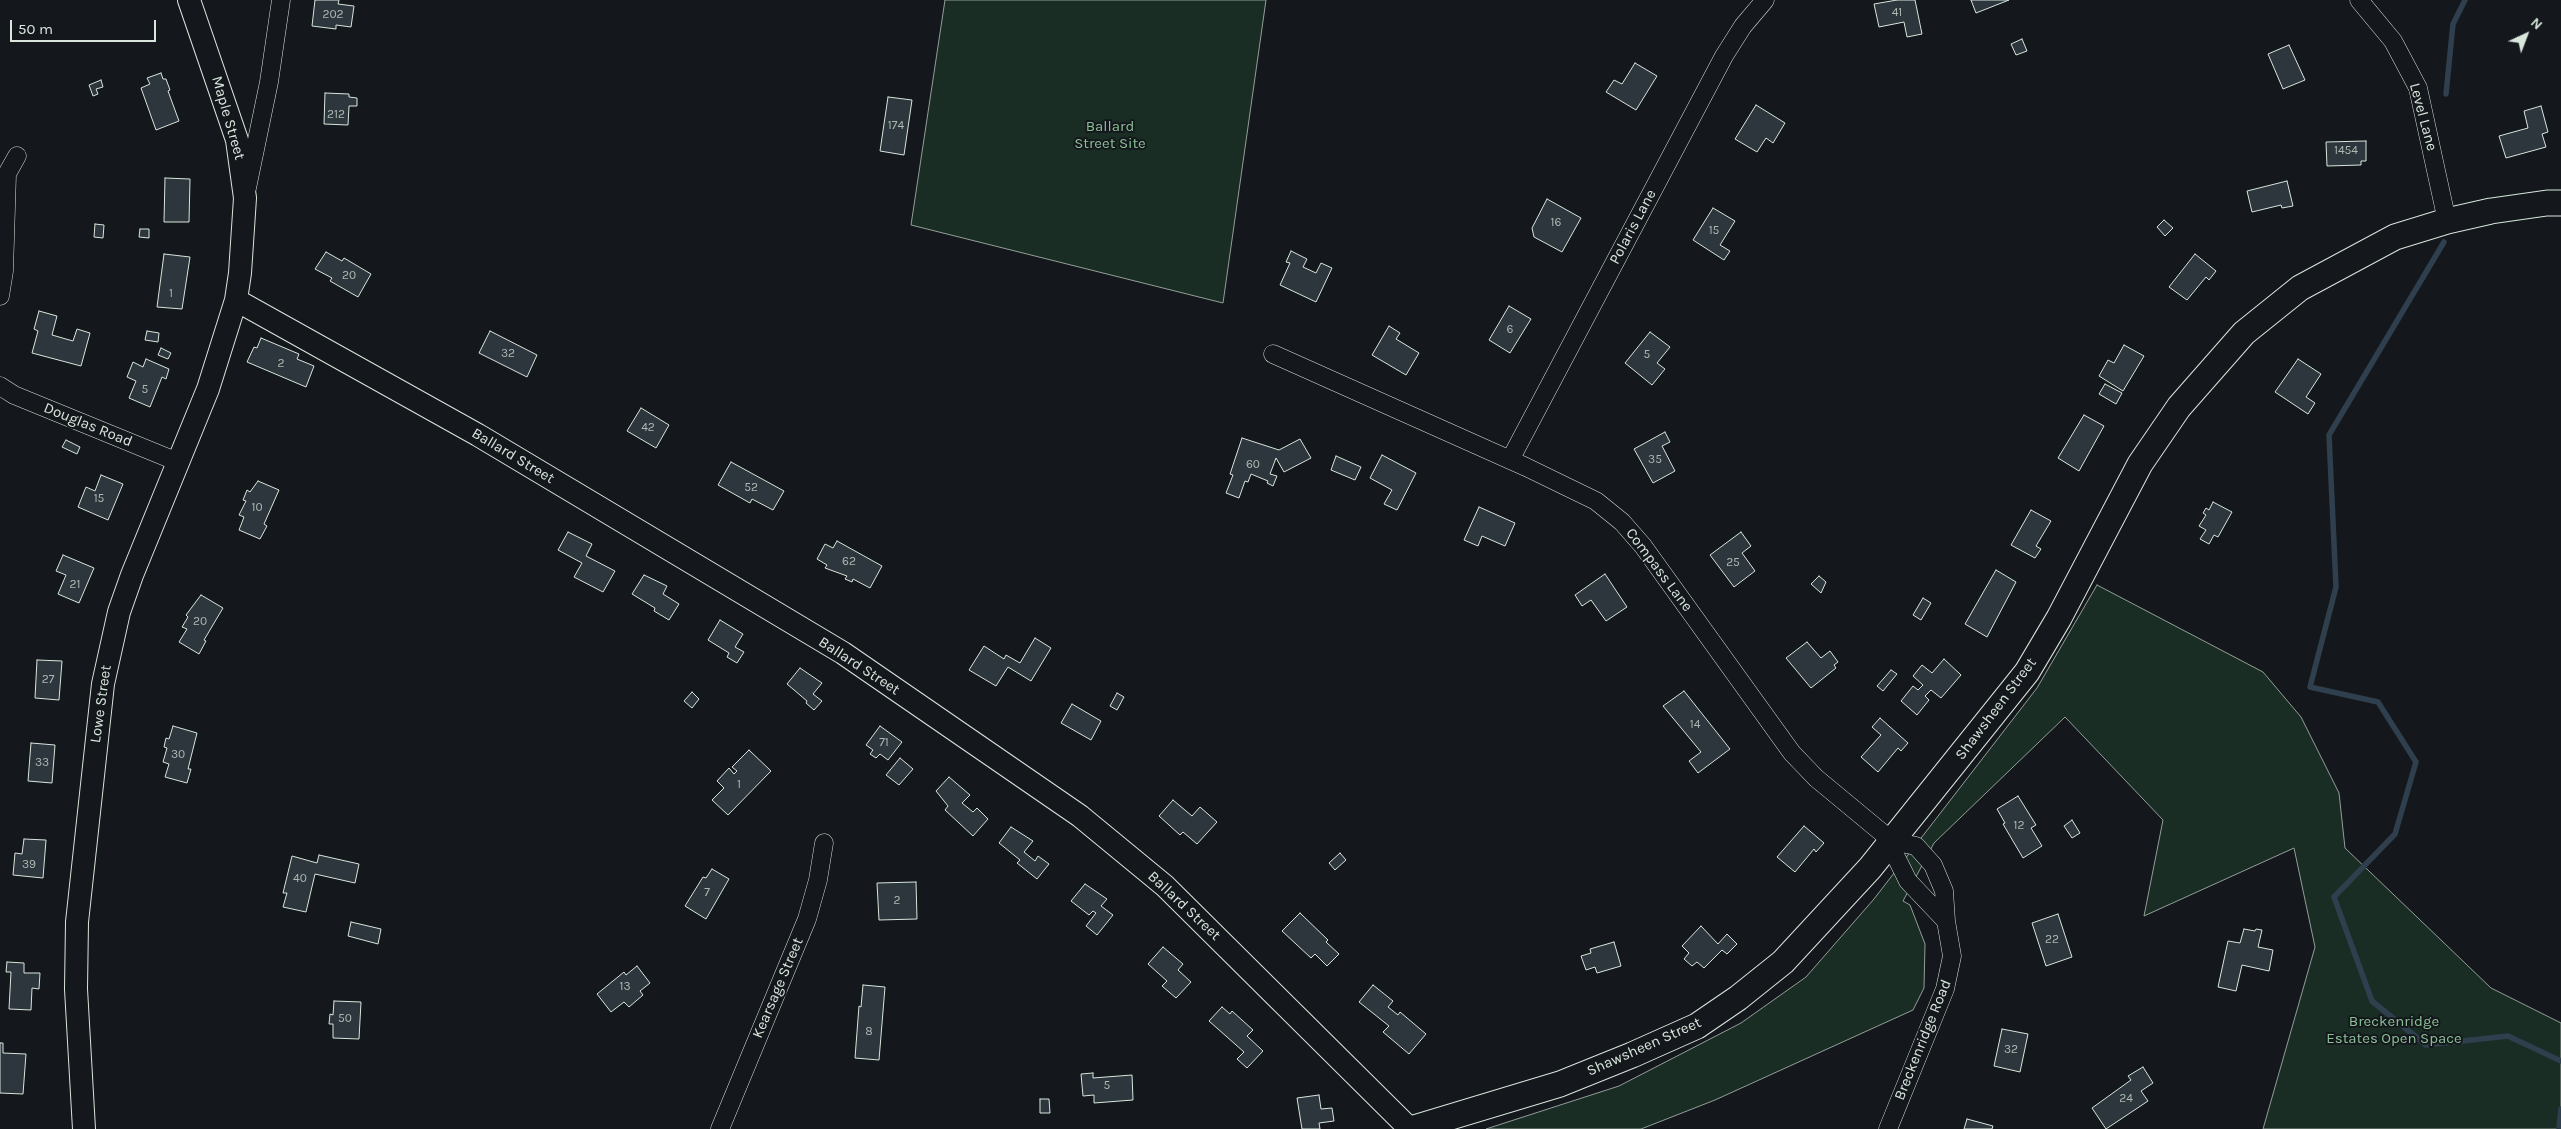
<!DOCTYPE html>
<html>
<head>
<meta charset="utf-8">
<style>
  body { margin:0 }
  #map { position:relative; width:2561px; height:1129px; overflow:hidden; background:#14181c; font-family:Karla,sans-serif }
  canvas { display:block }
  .north { position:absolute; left:2501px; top:10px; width:50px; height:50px; -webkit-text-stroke:4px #14181c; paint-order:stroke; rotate:43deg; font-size:14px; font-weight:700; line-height:20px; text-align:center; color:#d8e6dc }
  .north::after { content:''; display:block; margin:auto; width:18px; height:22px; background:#d8e6dc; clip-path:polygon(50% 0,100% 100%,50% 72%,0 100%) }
  .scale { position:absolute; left:10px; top:20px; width:146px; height:22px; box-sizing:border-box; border:2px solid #d8e6dc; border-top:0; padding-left:6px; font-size:15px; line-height:18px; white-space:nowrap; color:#d8e6dc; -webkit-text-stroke:4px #14181c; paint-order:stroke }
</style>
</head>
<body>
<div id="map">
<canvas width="2561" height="1129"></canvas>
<div class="north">N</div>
<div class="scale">50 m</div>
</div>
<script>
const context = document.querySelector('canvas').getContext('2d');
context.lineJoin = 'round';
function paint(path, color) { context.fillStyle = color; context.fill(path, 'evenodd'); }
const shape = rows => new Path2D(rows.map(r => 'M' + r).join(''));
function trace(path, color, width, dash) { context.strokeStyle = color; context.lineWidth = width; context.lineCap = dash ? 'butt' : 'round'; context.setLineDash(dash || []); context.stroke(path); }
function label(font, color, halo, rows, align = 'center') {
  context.font = font + ' Karla,sans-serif'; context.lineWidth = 4; context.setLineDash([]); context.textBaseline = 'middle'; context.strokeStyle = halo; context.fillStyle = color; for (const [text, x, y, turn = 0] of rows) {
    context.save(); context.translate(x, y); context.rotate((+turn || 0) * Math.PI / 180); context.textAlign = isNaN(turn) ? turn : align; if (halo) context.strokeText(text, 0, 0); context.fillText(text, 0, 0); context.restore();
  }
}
const green = shape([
  [945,0,1266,0,1223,303,911,225,945,0],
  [2097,585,2263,672,2301,717,2339,793,2345,848,2491,988,2561,1023,2561,1129,2263,1129,2315,947,2294,848,2144,916,2163,820,2065,717,1934,843,1903,901,1910,905,1925,944,1924,988,1913,1010,1715,1100,1641,1129,1486,1129,1619,1086,1741,1023,1806,977,1874,899,2037,688,2097,585]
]);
const stream = shape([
  [2446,94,2453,24,2465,0],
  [2444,242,2329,435,2336,587,2310,687,2378,702,2416,762,2395,834,2334,897,2372,1001,2426,1045,2508,1036,2561,1061],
  [2559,1129,2561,1109]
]);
const building = shape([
  [315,0,339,0,338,4,354,6,351,27,336,25,336,29,312,26,315,0],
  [1897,0,1915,0,1922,34,1907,37,1904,22,1879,27,1874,4,1897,0],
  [1971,0,2009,0,1976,13,1971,0],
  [2022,39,2027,51,2016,55,2011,44,2022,39],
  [2289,45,2305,80,2283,89,2268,54,2289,45],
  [1635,63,1657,76,1636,110,1606,92,1614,80,1622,84,1635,63],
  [161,73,163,79,166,79,170,90,168,91,179,121,156,130,141,88,150,84,147,78,161,73],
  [101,80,103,87,96,89,98,94,93,96,89,85,101,80],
  [325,93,349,94,349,97,357,98,357,106,349,106,348,125,324,124,325,93],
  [888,97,912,100,904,155,880,151,888,97],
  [1756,105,1785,123,1773,143,1766,138,1757,152,1735,139,1756,105],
  [2541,106,2548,132,2542,134,2546,147,2506,158,2499,136,2528,128,2524,111,2541,106],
  [2366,141,2366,161,2361,161,2361,165,2327,166,2326,142,2366,141],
  [165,178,190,179,189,222,164,222,165,178],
  [2287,181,2293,206,2282,208,2281,205,2252,212,2247,191,2287,181],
  [1547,199,1581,218,1562,252,1534,237,1532,228,1547,199],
  [1713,208,1735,221,1720,245,1730,251,1724,260,1693,240,1713,208],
  [2164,220,2173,228,2165,236,2157,227,2164,220],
  [95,224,104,225,103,238,94,237,95,224],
  [140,229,149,229,149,238,139,237,140,229],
  [1291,251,1307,259,1303,267,1316,273,1321,263,1332,268,1316,302,1280,285,1290,263,1286,262,1291,251],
  [326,252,342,261,344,258,371,274,358,297,330,281,332,278,315,269,326,252],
  [164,254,190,257,182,309,157,307,164,254],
  [2195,254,2216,271,2209,280,2206,277,2187,300,2169,287,2195,254],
  [1509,306,1531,319,1510,353,1489,340,1509,306],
  [39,311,57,316,52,335,73,341,77,329,90,333,81,366,32,353,38,331,34,329,39,311],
  [1389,326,1400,333,1396,339,1419,353,1406,375,1372,355,1389,326],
  [147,331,159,333,158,342,145,340,147,331],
  [490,331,537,355,527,377,479,353,490,331],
  [1650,332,1670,347,1657,363,1665,369,1652,385,1625,363,1650,332],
  [261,338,299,354,297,359,314,366,306,387,247,362,254,347,257,348,261,338],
  [2124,345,2144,356,2123,391,2099,376,2108,360,2114,363,2124,345],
  [161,348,171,353,168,359,158,355,161,348],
  [146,359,169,369,166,379,162,377,150,407,129,398,136,381,127,377,133,362,143,367,146,359],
  [2298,359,2321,374,2306,397,2315,403,2308,414,2275,392,2298,359],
  [2105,384,2122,393,2116,404,2099,394,2105,384],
  [641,408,669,425,656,448,627,431,641,408],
  [2084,415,2104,426,2079,471,2058,458,2084,415],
  [1665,432,1670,442,1662,446,1675,471,1653,483,1634,449,1665,432],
  [1242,438,1279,450,1300,439,1311,458,1284,472,1276,458,1270,474,1277,476,1273,486,1267,483,1268,481,1251,474,1248,482,1245,481,1239,498,1226,493,1233,475,1230,474,1242,438],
  [66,440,80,447,77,454,62,447,66,440],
  [1382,455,1416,473,1397,510,1384,504,1392,490,1370,478,1382,455],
  [1336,456,1361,467,1355,480,1331,470,1336,456],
  [731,462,784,491,773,510,752,499,750,503,718,485,731,462],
  [101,475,123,484,108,520,78,507,86,487,95,491,101,475],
  [258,481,279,490,264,524,267,526,260,539,239,530,244,517,239,515,246,501,243,500,247,490,250,492,258,481],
  [2213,502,2232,512,2218,537,2214,535,2209,544,2200,539,2206,530,2199,526,2206,515,2203,513,2206,508,2209,510,2213,502],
  [1479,507,1515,523,1505,546,1482,536,1478,546,1464,540,1479,507],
  [2031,510,2051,521,2036,546,2041,549,2035,558,2011,545,2031,510],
  [568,532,592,544,586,556,615,571,603,592,574,577,582,563,558,550,568,532],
  [1741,532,1751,546,1742,553,1755,571,1734,587,1710,555,1741,532],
  [837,541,882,566,870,588,853,579,852,582,845,579,847,576,825,568,827,565,817,559,825,544,833,548,837,541],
  [63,555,94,568,79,603,58,594,66,575,56,571,63,555],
  [1996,570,2016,582,1987,637,1965,624,1996,570],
  [1605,574,1627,607,1606,621,1591,600,1582,606,1575,595,1605,574],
  [644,575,667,586,663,594,679,604,669,620,654,611,655,608,632,594,644,575],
  [1819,576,1826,582,1821,593,1811,584,1819,576],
  [201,595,223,608,204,640,206,641,199,654,179,642,187,629,182,627,188,617,186,615,201,595],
  [1923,598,1931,603,1921,620,1913,615,1923,598],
  [720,620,743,634,735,647,744,652,737,663,727,657,729,653,708,640,720,620],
  [1035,638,1051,648,1031,681,1008,667,996,686,969,670,984,646,1004,659,1006,655,1020,663,1035,638],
  [1807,642,1821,658,1830,651,1838,662,1834,665,1836,668,1811,688,1786,658,1807,642],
  [1944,659,1961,675,1941,698,1931,690,1925,696,1929,700,1917,715,1901,701,1913,686,1918,690,1923,685,1913,676,1922,665,1932,673,1944,659],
  [37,660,62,661,59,700,35,698,37,660],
  [800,668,822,683,813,694,822,701,814,710,806,703,807,701,787,684,800,668],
  [1891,670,1897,674,1883,691,1877,686,1891,670],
  [1684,691,1730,749,1698,773,1689,761,1701,752,1663,706,1684,691],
  [692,692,699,699,692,708,684,701,692,692],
  [1117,693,1124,697,1117,710,1110,706,1117,693],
  [1072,704,1101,721,1091,740,1061,723,1072,704],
  [1880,718,1908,743,1901,751,1898,748,1878,772,1861,757,1881,735,1872,727,1880,718],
  [173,726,197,733,188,769,191,769,187,783,165,777,169,764,163,762,167,748,164,747,166,738,169,739,173,726],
  [880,726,902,742,888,760,880,754,876,758,870,754,873,750,866,745,880,726],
  [31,743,55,745,52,783,28,781,31,743],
  [749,750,771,771,728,815,712,800,724,788,717,781,729,768,734,774,737,771,732,767,749,750],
  [900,758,913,769,899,785,886,775,900,758],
  [949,777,970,795,962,803,973,812,977,808,988,819,973,836,945,810,948,806,936,791,949,777],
  [2018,796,2036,825,2031,828,2042,846,2023,858,2003,824,2005,823,1997,809,2018,796],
  [1173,800,1192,816,1200,807,1217,822,1197,844,1183,832,1180,835,1159,816,1173,800],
  [2072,820,2080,833,2072,838,2064,826,2072,820],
  [1804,826,1824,843,1816,852,1814,849,1795,872,1777,857,1804,826],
  [1011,827,1033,841,1024,852,1035,861,1038,856,1049,864,1037,879,1017,863,1020,860,999,843,1011,827],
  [24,839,46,840,43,878,13,875,15,853,22,854,24,839],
  [1340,853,1346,860,1335,870,1329,863,1340,853],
  [319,855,359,864,355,883,315,874,306,912,283,907,287,893,283,893,292,856,317,863,319,855],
  [712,869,729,879,706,919,685,906,703,877,706,878,712,869],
  [916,882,917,919,879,920,877,883,916,882],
  [1085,884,1107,899,1101,906,1113,915,1097,935,1086,926,1096,913,1093,911,1089,915,1071,901,1085,884],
  [1300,913,1328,940,1326,942,1339,954,1327,966,1315,954,1311,958,1282,931,1300,913],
  [2058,914,2072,957,2046,966,2032,923,2058,914],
  [351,922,381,929,378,944,348,936,351,922],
  [1701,926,1718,944,1727,934,1737,944,1727,954,1722,950,1704,968,1697,962,1692,966,1684,959,1689,953,1682,946,1701,926],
  [2244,929,2255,931,2256,929,2262,930,2258,947,2273,950,2269,971,2242,965,2236,991,2218,987,2228,941,2240,943,2244,929],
  [1614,942,1621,966,1597,973,1595,967,1586,970,1581,956,1591,953,1590,949,1614,942],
  [1163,947,1183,964,1178,970,1191,982,1176,998,1162,986,1167,981,1148,964,1163,947],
  [7,962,24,963,24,973,40,973,39,989,32,988,31,1010,9,1009,11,972,6,972,7,962],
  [637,966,650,983,640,991,643,995,629,1007,624,1002,611,1012,597,994,624,972,626,975,637,966],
  [863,985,885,987,879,1060,855,1058,859,1006,861,1007,863,985],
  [1373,985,1393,1001,1388,1007,1398,1015,1400,1012,1426,1034,1409,1054,1383,1032,1389,1026,1359,1002,1373,985],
  [334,1001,361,1002,359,1039,333,1038,333,1024,329,1024,330,1014,333,1015,334,1001],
  [1222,1007,1230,1014,1232,1011,1253,1030,1247,1036,1263,1051,1247,1068,1237,1059,1244,1052,1209,1021,1222,1007],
  [2002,1029,2028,1034,2020,1072,1994,1066,2002,1029],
  [0,1043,3,1043,3,1053,26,1054,23,1094,0,1093,0,1043],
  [2143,1067,2153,1083,2141,1091,2148,1101,2106,1129,2092,1108,2131,1080,2128,1076,2143,1067],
  [1093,1073,1093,1078,1132,1075,1133,1100,1094,1103,1094,1095,1083,1096,1081,1074,1093,1073],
  [1319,1095,1321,1109,1332,1108,1334,1121,1319,1123,1320,1129,1302,1129,1297,1098,1319,1095],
  [1040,1099,1049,1099,1050,1113,1040,1113,1040,1099],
  [1967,1119,1993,1126,1992,1129,1964,1129,1967,1119]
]);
const minor = shape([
  [2359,0,2393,41,2418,88,2447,221],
  [247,188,269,82,281,0],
  [0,296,4,271,7,174,17,156],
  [1273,354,1526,467,1596,501,1622,522,1643,546,1792,753,1816,778,1892,841],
  [0,386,14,395,178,462],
  [1510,460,1724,56,1743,26,1765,0],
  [1892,841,1896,857,1908,881,1946,921],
  [720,1129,807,919,818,880,824,843],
  [1888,1129,1945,989,1952,956,1946,921,1944,891,1933,865,1916,846,1892,841]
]);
const tertiary = shape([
  [236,300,478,435,843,653,1080,816,1165,886,1410,1129],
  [84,1129,76,989,77,922,103,684,119,612,132,575,208,389,236,300,240,273,245,198,237,140,189,0]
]);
const secondary = shape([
  [1411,1129,1560,1084,1632,1055,1697,1026,1738,998,1783,962,1870,868,2027,672,2059,618,2140,464,2179,407,2244,333,2300,288,2395,237,2447,221,2491,211,2547,203,2561,203]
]);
const numberNames = [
  ["41",1897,13],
  ["202",333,15],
  ["212",336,115],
  ["174",896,126],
  ["1454",2346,151],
  ["16",1556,223],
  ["15",1714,231],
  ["20",349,276],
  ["1",171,294],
  ["6",1510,330],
  ["32",508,354],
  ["5",1647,355],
  ["2",281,364],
  ["5",145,390],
  ["42",648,428],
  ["35",1655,460],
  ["60",1253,465],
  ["52",751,488],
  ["15",99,499],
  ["10",257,508],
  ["62",849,562],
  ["25",1733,563],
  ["21",75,585],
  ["20",200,622],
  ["27",48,680],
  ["14",1695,725],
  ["71",884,743],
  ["30",178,755],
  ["33",42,763],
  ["1",739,785],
  ["12",2019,826],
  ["39",29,865],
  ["40",300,879],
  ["7",707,893],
  ["2",897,901],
  ["22",2052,940],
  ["13",625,987],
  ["50",345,1019],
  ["8",869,1032],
  ["32",2011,1050],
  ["5",1107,1086],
  ["24",2126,1099]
];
const streetNames = [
  ["Level Lane",2423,117,75],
  ["Maple Street",228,118,74],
  ["Polaris Lane",1633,227,-62],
  ["Douglas Road",88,425,22],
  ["Ballard Street",513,456,31],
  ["Compass Lane",1659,570,53],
  ["Ballard Street",859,666,33],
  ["Lowe Street",101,704,-82],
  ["Shawsheen Street",1996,709,-53],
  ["Ballard Street",1184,906,43],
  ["Kearsage Street",778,988,-67],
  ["Breckenridge Road",1923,1040,-68],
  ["Shawsheen Street",1644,1047,-24]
];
const parkNames = [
  ["Ballard",1110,127],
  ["Street Site",1110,144],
  ["Breckenridge",2394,1022],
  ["Estates Open Space",2394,1039]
];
paint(green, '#1a2d24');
trace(green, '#939e99', 1);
trace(stream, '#2f3f4d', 5.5);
paint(building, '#2c363c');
trace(building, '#d8e6dc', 1);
trace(minor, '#d8e6dc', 19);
trace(tertiary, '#d8e6dc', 24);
trace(secondary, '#d8e6dc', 27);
trace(minor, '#14181c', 18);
trace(tertiary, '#14181c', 22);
trace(secondary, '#14181c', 25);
label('12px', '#adbab4', null, numberNames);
label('15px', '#d8e6dc', '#14181c', streetNames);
label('15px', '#8ac095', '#14181c', parkNames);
</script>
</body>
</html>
